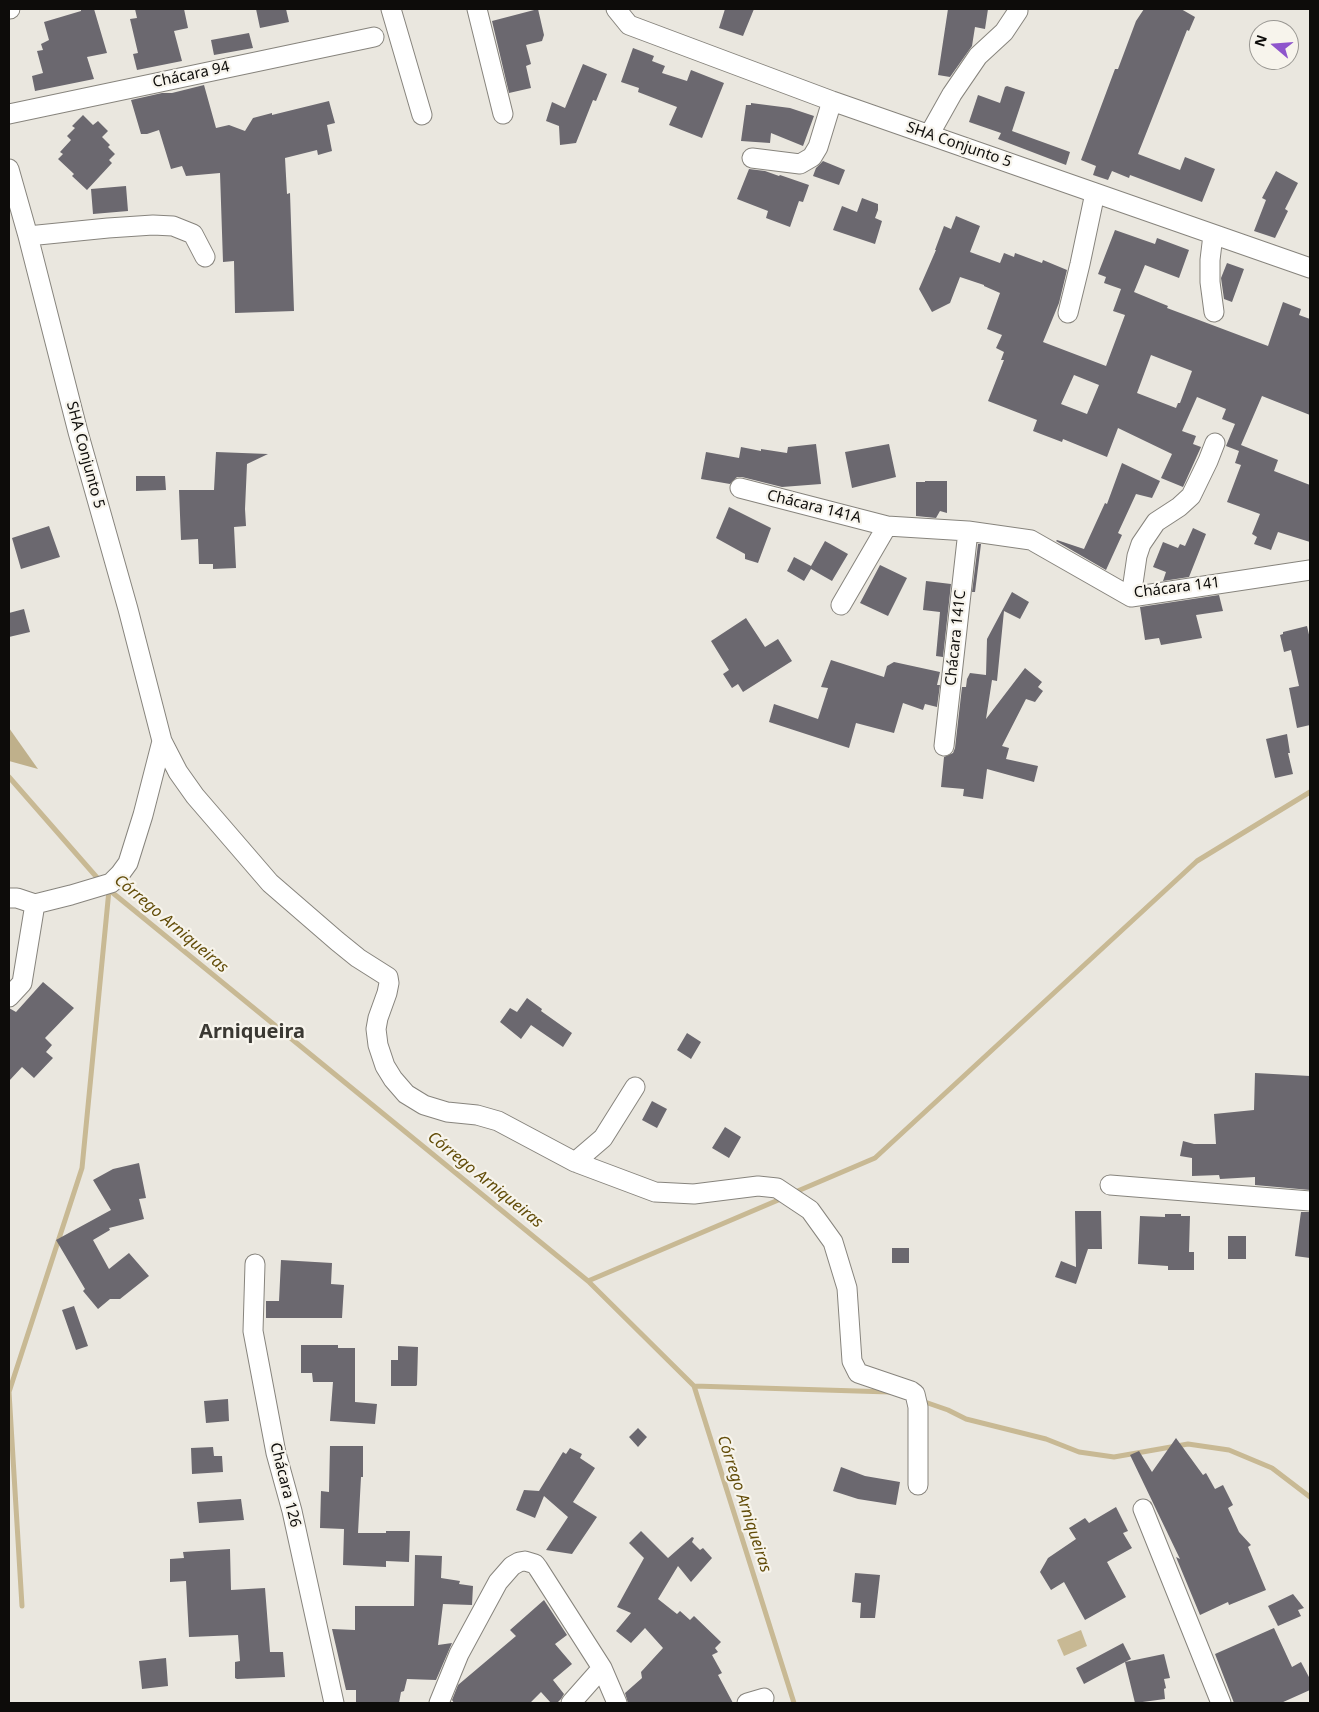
<!DOCTYPE html>
<html>
<head>
<meta charset="utf-8">
<style>
  body { margin:0 }
  #map { position:relative; width:1319px; height:1712px; overflow:hidden; background:#eae7df; font-family:"Noto Sans",sans-serif }
  canvas { display:block }
  .frame { position:absolute; inset:0; border:10px solid #0d0c0a; pointer-events:none }
  .north { position:absolute; left:1249px; top:20px; width:50px; height:50px; box-sizing:border-box; background:#f7f4ec; border:1px solid #999792; border-radius:50%; rotate:288deg; font-size:14px; font-weight:700; line-height:20px; text-align:center; color:#0d0c0a }
  .north::after { content:''; display:block; margin:auto; width:18px; height:22px; background:#8e55cc; clip-path:polygon(50% 0,100% 100%,50% 72%,0 100%) }
</style>
</head>
<body>
<div id="map">
<canvas width="1319" height="1712"></canvas>
<div class="frame"></div>
<div class="north">N</div>
</div>
<script>
const context = document.querySelector('canvas').getContext('2d');
context.lineJoin = 'round';
function paint(path, color) { context.fillStyle = color; context.fill(path, 'evenodd'); }
const shape = rows => new Path2D(rows.map(r => 'M' + r).join(''));
function trace(path, color, width, dash) { context.strokeStyle = color; context.lineWidth = width; context.lineCap = dash ? 'butt' : 'round'; context.setLineDash(dash || []); context.stroke(path); }
function label(font, color, halo, rows, align = 'center') {
  context.font = font + ' "Noto Sans",sans-serif'; context.lineWidth = 4.5; context.setLineDash([]); context.textBaseline = 'middle'; context.strokeStyle = halo; context.fillStyle = color; for (const [text, x, y, turn = 0] of rows) {
    context.save(); context.translate(x, y); context.rotate((+turn || 0) * Math.PI / 180); context.textAlign = isNaN(turn) ? turn : align; if (halo) context.strokeText(text, 0, 0); context.fillText(text, 0, 0); context.restore();
  }
}
const forest = shape([
  [9,728,38,769,9,761]
]);
const water = shape([
  [1081,1630,1087,1646,1064,1656,1057,1640]
]);
const stream = shape([
  [9,777,100,881],
  [108,889,588,1281,694,1386,794,1703],
  [793,1193,875,1158,1197,861,1310,792],
  [588,1281,783,1198],
  [694,1386,890,1392],
  [922,1401,948,1410,966,1419,1046,1439,1079,1452,1114,1457,1188,1444,1229,1450,1272,1468,1310,1497],
  [22,1606,9,1392,82,1168,109,890]
]);
const building = shape([
  [81,9,94,9,107,53,87,57,94,79,35,91,32,76,43,73,37,51,43,50,41,44,49,40,44,22,81,11],
  [135,9,184,9,188,28,174,31,182,61,137,70,133,54,138,53,130,19,137,18],
  [256,9,286,9,289,22,260,28],
  [538,9,544,35,542,41,526,45,531,64,526,66,531,88,509,93,492,21],
  [725,9,754,9,743,36,719,28],
  [948,9,988,9,985,29,975,27,972,46,950,77,938,75],
  [1144,9,1181,9,1195,17,1189,31,1187,30,1138,154,1180,170,1185,157,1215,169,1202,202,1130,175,1129,178,1112,171,1108,180,1093,175,1096,166,1081,160,1115,69,1118,69,1136,21],
  [249,33,253,48,214,55,211,40],
  [633,48,654,56,652,61,665,66,662,73,687,81,691,70,724,83,702,138,669,125,677,107,638,92,639,88,621,82],
  [583,64,607,74,596,101,593,100,576,143,560,145,559,126,546,121,552,102,565,108],
  [204,85,216,128,229,125,245,131,253,118,272,113,272,115,329,101,335,123,327,125,332,151,318,155,317,150,285,158,287,194,290,193,294,311,235,313,234,261,223,262,220,173,186,176,182,166,171,169,159,130,147,134,141,134,131,100,162,93,172,93],
  [1007,86,1025,92,1012,131,1070,152,1066,165,998,139,1001,133,969,122,978,95,1000,103,1005,87],
  [751,103,790,108,814,116,803,146,771,133,770,143,741,141,746,105,751,105],
  [83,115,93,125,98,121,108,131,102,137,110,145,108,147,115,154,109,160,112,163,87,190,72,176,74,174,58,159,63,154,60,152,71,140,67,136,75,128,72,126],
  [823,161,845,170,839,185,813,176,816,168],
  [749,169,765,171,779,176,780,175,809,185,803,202,799,201,790,227,766,218,768,211,737,199],
  [1276,171,1298,183,1285,209,1288,211,1275,238,1254,231,1266,200,1262,198],
  [126,186,128,211,93,214,91,189],
  [862,198,878,204,878,210,875,218,882,221,875,244,833,230,842,206,857,212],
  [956,216,980,226,970,252,1000,263,1004,253,1014,257,1015,253,1042,263,1043,260,1067,270,1059,303,1043,342,1106,366,1125,315,1113,311,1121,289,1104,283,1106,277,1098,274,1115,230,1155,244,1157,238,1189,250,1179,278,1145,265,1134,292,1168,306,1167,308,1268,346,1283,302,1301,309,1299,315,1310,319,1310,415,1262,396,1241,445,1278,460,1274,471,1310,485,1310,542,1278,532,1271,550,1254,544,1257,537,1252,534,1260,514,1227,502,1241,465,1235,463,1239,451,1226,446,1235,424,1222,419,1226,409,1197,397,1182,431,1196,436,1193,444,1201,447,1183,487,1161,478,1172,454,1118,428,1107,457,1063,439,1062,442,1033,431,1037,420,988,401,1004,360,1001,360,1004,352,996,348,1002,335,987,329,1000,293,984,286,984,285,960,277,950,303,932,312,919,289,936,250,935,250,944,226,951,229],
  [1151,355,1192,371,1180,403,1178,403,1176,408,1137,393],
  [1074,375,1099,385,1087,414,1061,404],
  [1227,263,1244,269,1232,302,1224,299,1221,278],
  [816,444,821,484,782,487,742,477,737,477,730,484,701,479,706,452,739,458,741,447,761,451,761,449,787,453,788,447],
  [889,444,896,477,852,488,845,452],
  [216,452,268,454,247,464,245,509,246,526,234,527,236,568,213,569,213,564,199,564,198,539,181,540,179,490,214,490],
  [1122,463,1160,481,1152,498,1136,494,1118,533,1122,535,1106,570,1056,541,1057,540,1084,549,1105,503,1107,504],
  [136,476,165,476,166,490,136,491],
  [925,481,947,481,947,513,940,511,936,518,916,516,916,482,925,482],
  [729,507,771,528,758,563,745,559,745,554,716,538],
  [49,526,60,557,21,569,12,538],
  [1193,528,1206,534,1189,577,1163,581,1166,572,1153,567,1163,542,1178,548,1180,544,1185,546],
  [825,541,848,554,832,581,811,569,804,581,787,571,794,557,811,566],
  [978,544,981,544,975,592,972,592],
  [880,565,907,578,888,616,860,603],
  [926,581,951,584,943,657,936,656,940,612,923,610],
  [1012,592,1029,602,1020,619,1004,611,997,681,992,680,986,719,1025,668,1042,682,1038,687,1043,691,1035,702,1026,699,1002,746,1009,748,1006,759,1038,766,1034,782,987,769,983,799,963,796,964,789,941,787,944,757,953,753,955,748,962,687,966,687,967,679,970,673,986,675,987,639],
  [1219,595,1223,611,1196,615,1202,638,1161,645,1159,638,1145,640,1140,607],
  [24,609,30,632,9,637,9,613],
  [746,618,765,647,778,639,792,661,743,692,738,684,732,688,723,674,729,670,711,641],
  [1307,626,1310,639,1310,725,1297,728,1289,688,1299,686,1291,650,1284,652,1280,635,1283,634,1283,632],
  [831,660,884,677,887,666,894,662,940,672,937,685,940,685,937,707,925,704,923,710,903,703,894,733,856,723,849,748,769,722,774,704,818,719,828,688,821,687],
  [1287,734,1290,753,1288,753,1293,774,1275,778,1266,739],
  [43,982,74,1008,45,1038,52,1045,46,1052,53,1058,34,1078,22,1067,9,1081,9,1008,16,1012],
  [527,998,542,1009,541,1011,572,1033,563,1047,531,1025,521,1039,500,1022,510,1008,517,1012],
  [687,1033,701,1042,691,1059,677,1050],
  [1255,1073,1310,1076,1310,1190,1255,1185,1255,1177,1220,1179,1219,1175,1192,1176,1192,1158,1180,1156,1183,1141,1194,1144,1216,1144,1214,1114,1254,1110],
  [652,1101,667,1109,657,1128,642,1120],
  [725,1127,741,1137,729,1158,712,1148],
  [139,1163,146,1198,139,1199,144,1219,109,1228,110,1230,93,1240,109,1269,129,1253,149,1276,120,1299,110,1299,98,1309,83,1291,85,1289,56,1240,111,1210,93,1180,113,1169],
  [1075,1211,1101,1211,1102,1249,1088,1249,1076,1284,1055,1277,1061,1261,1076,1267],
  [1301,1212,1310,1212,1310,1258,1295,1256],
  [1165,1214,1181,1214,1181,1216,1190,1216,1189,1252,1194,1252,1194,1270,1168,1270,1168,1266,1138,1264,1140,1216,1165,1217],
  [1228,1236,1246,1236,1246,1259,1228,1259],
  [892,1248,909,1248,909,1263,892,1263],
  [281,1260,332,1263,331,1284,344,1285,342,1318,266,1318,266,1301,279,1301],
  [74,1306,88,1346,76,1350,62,1310],
  [301,1345,338,1345,338,1348,355,1348,355,1402,377,1404,375,1424,330,1421,333,1382,313,1382,312,1373,301,1373],
  [398,1346,418,1347,417,1385,416,1386,391,1386,391,1360,398,1360],
  [228,1399,229,1421,206,1423,204,1401],
  [638,1428,647,1437,638,1447,629,1437],
  [1176,1438,1203,1475,1206,1473,1215,1489,1223,1485,1233,1505,1228,1508,1239,1532,1251,1545,1248,1547,1266,1590,1229,1605,1228,1602,1200,1615,1176,1557,1180,1559,1130,1455,1139,1451,1152,1472],
  [330,1446,363,1446,363,1477,361,1477,358,1533,386,1533,386,1531,410,1531,409,1562,386,1561,386,1567,343,1565,344,1529,320,1528,321,1491,329,1492],
  [213,1447,214,1456,222,1456,223,1472,192,1474,191,1448],
  [570,1448,582,1454,580,1458,595,1468,573,1502,597,1517,572,1554,546,1550,568,1517,544,1496,535,1518,516,1510,524,1490,539,1491,563,1452,566,1454],
  [841,1467,865,1476,900,1482,896,1505,858,1499,833,1491],
  [241,1499,244,1520,199,1523,197,1502],
  [1116,1507,1128,1531,1123,1533,1132,1548,1107,1562,1126,1597,1085,1620,1064,1582,1051,1590,1040,1572,1048,1558,1076,1539,1069,1528,1085,1518,1089,1523],
  [641,1531,668,1558,692,1537,694,1538,692,1542,700,1550,703,1548,712,1558,691,1582,678,1566,658,1599,677,1614,680,1611,690,1620,694,1616,721,1642,715,1648,718,1652,712,1655,722,1673,718,1675,733,1703,628,1703,625,1693,642,1678,641,1672,663,1648,645,1628,631,1643,616,1631,631,1613,617,1607,644,1558,629,1543],
  [230,1549,231,1590,265,1588,270,1652,283,1652,285,1677,237,1679,235,1678,235,1662,240,1661,238,1635,189,1637,186,1581,170,1582,170,1559,184,1558,183,1552],
  [415,1555,442,1556,441,1578,460,1581,459,1584,473,1586,472,1605,443,1604,438,1645,452,1643,436,1680,407,1679,404,1691,401,1692,399,1703,356,1702,356,1690,346,1690,332,1629,355,1630,355,1606,414,1606],
  [855,1573,880,1575,875,1618,860,1618,861,1603,852,1602],
  [1293,1594,1304,1608,1298,1610,1301,1616,1278,1626,1268,1606],
  [544,1600,567,1635,555,1644,572,1664,553,1680,564,1694,561,1699,557,1703,551,1703,541,1692,530,1703,454,1703,452,1700,458,1685,516,1636,510,1630],
  [1274,1628,1292,1667,1301,1662,1310,1679,1310,1690,1281,1703,1234,1703,1215,1654],
  [1123,1643,1131,1659,1125,1662,1164,1654,1170,1678,1164,1679,1166,1688,1164,1689,1165,1699,1135,1703,1125,1662,1084,1684,1076,1668],
  [166,1658,168,1686,142,1689,139,1661]
]);
const minor = shape([
  [9,9,10,9],
  [391,9,422,115],
  [477,9,503,114],
  [616,9,629,25,832,101,1310,268],
  [9,114,374,37],
  [929,135,952,94,978,56,1004,32,1018,11],
  [752,158,800,164,812,157,818,147,832,101],
  [9,169,28,236,78,432,128,609,162,741,178,772,195,796,270,883,337,941,358,958,388,977,389,983,387,993,378,1018,376,1029,378,1045,385,1066,393,1079,406,1094,424,1105,447,1112,477,1115,498,1121,575,1162,603,1138,635,1087],
  [1213,235,1210,260,1210,282,1214,312],
  [28,236,108,228,153,225,173,226,193,234,205,257],
  [1068,313,1080,264,1095,193],
  [740,488,887,526,968,531,1031,540,1131,597,1310,570],
  [1131,597,1137,556,1141,544,1156,522,1179,507,1191,496,1208,461,1215,443],
  [841,605,887,526],
  [944,746,968,531],
  [9,898,17,898,35,904,71,895,111,883,120,874,128,863,143,815,162,741],
  [9,997,22,983,35,904],
  [575,1162,655,1192,694,1194,758,1186,777,1188,810,1210,833,1242,847,1288,852,1361,858,1373,911,1391,915,1394,918,1407,918,1485],
  [1110,1185,1310,1201],
  [255,1264,253,1331,276,1453,292,1511,334,1703],
  [1143,1509,1221,1703],
  [439,1703,459,1654,498,1582,512,1566,519,1562,525,1561,535,1564,538,1568,602,1668,617,1703],
  [571,1703,602,1668],
  [747,1703,764,1698]
]);
const streetNames = [
  ["Chácara 94",191,75,-12],
  ["SHA Conjunto 5",959,145,19],
  ["SHA Conjunto 5",85,455,75],
  ["Chácara 141A",814,507,14],
  ["Chácara 141",1177,588,-7],
  ["Chácara 141C",956,638,-84],
  ["Chácara 126",285,1485,76]
];
const waterNames = [
  ["Córrego Arniqueiras",171,924,40],
  ["Córrego Arniqueiras",485,1180,39],
  ["Córrego Arniqueiras",744,1504,72]
];
const districtNames = [
  ["Arniqueira",252,1032]
];
paint(forest, '#bfb08b');
paint(water, '#c8b994');
trace(stream, '#c8b994', 5);
paint(building, '#6b686f');
trace(minor, '#87847d', 21);
trace(minor, '#fff', 19);
label('15px', '#0d0c0a', '#f7f4ec', streetNames);
label('italic 16px', '#624c08', '#f7f4ec', waterNames);
label('bold 20px', '#3b3933', '#f7f4ec', districtNames);
</script>
</body>
</html>
